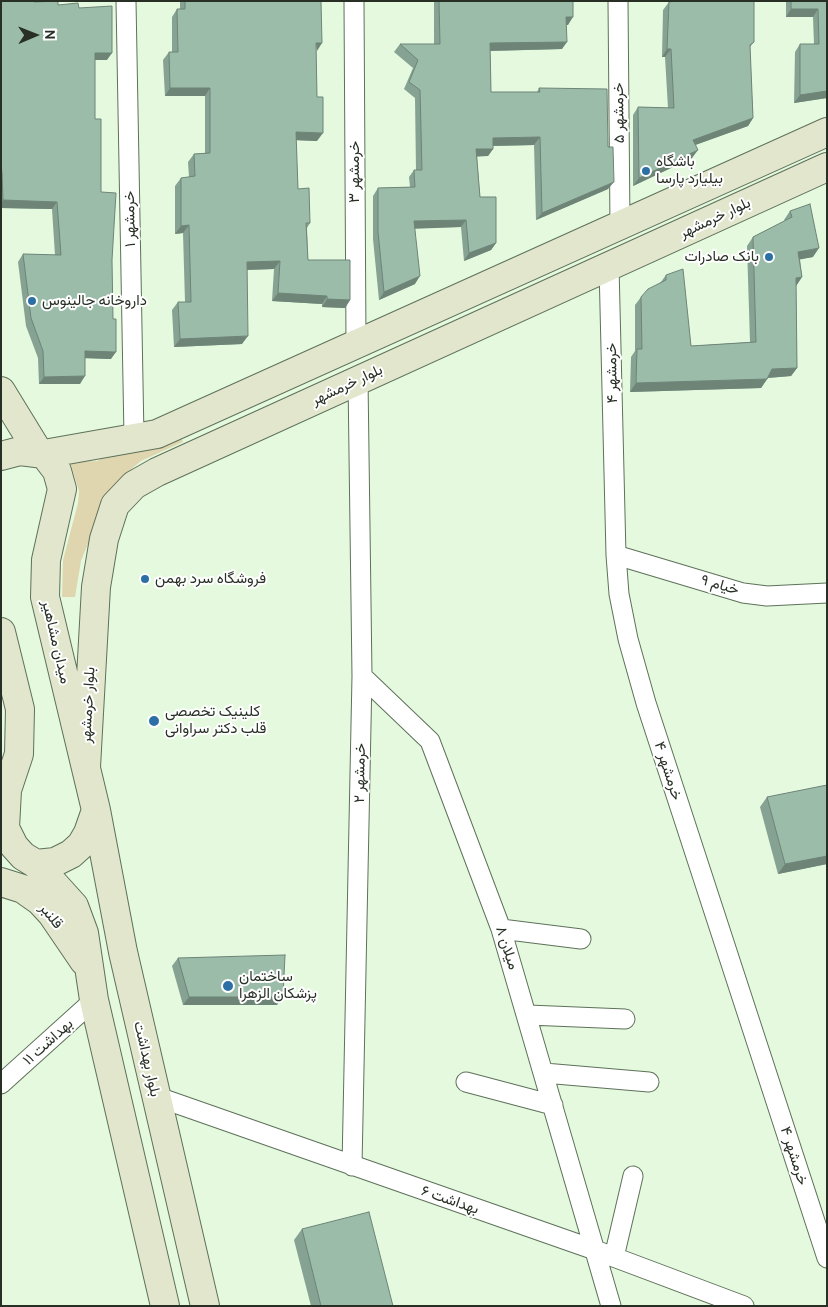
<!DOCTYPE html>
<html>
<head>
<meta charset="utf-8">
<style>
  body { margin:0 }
  #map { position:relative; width:828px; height:1307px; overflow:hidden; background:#e4f9de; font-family:Cabin,sans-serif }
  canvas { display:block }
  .frame { position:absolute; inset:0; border:2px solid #283026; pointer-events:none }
  .north { position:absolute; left:10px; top:10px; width:50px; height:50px; -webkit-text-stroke:4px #fff; paint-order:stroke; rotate:89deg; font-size:14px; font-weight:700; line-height:20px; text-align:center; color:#283026 }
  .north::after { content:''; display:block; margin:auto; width:18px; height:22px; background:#283026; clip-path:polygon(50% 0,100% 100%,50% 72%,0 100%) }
</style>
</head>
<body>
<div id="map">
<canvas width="828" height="1307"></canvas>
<div class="frame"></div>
<div class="north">N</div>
</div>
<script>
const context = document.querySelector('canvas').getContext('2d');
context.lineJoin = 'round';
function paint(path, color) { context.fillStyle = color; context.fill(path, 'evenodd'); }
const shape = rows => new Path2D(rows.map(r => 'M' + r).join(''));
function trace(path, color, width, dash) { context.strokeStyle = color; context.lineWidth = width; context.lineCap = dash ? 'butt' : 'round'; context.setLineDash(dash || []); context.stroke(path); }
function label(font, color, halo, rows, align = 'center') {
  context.font = font + ' Cabin,Vazirmatn,sans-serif'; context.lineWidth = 4; context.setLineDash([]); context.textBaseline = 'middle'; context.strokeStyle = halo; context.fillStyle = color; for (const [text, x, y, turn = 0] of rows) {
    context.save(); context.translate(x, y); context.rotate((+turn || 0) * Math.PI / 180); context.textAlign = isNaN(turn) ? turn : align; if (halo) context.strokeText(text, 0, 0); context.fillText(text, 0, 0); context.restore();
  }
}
const green = shape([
  [180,435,183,442,141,461,124,475,100,514,81,561,75,597,62,597,63,560,78,503,79,491,70,462,97,461,124,447]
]);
const street = shape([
  [126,1,134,437],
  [354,1,356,342],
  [618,1,620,226],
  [609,266,616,555,619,594,628,639,646,703,827,1258],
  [616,555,743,593,767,596,827,593],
  [362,676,430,741,501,929,611,1306],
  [501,929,581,939],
  [528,1015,625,1019],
  [544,1073,649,1082],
  [466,1082,553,1105],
  [1,1084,94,1000],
  [155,1096,595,1250,744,1306],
  [352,1166,362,676,358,379],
  [614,1257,633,1176]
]);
const secondary = shape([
  [1,391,39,453],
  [44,454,157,434,827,132],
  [1,456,20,451,44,454,57,471,62,489,46,560,45,597,96,810,88,833,81,845,71,854,55,862,36,864,23,856,14,846,5,828,7,790,19,754,20,709,1,632],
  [86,767,96,587,104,539,115,505,134,485,157,472,827,167],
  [96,810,123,952,205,1306],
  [36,864,74,906,84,933,94,1000,165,1306],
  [1,882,23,889,40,901,52,914,84,961]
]);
const wall = shape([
  [1,1,34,2,79,8,107,60,95,60,95,119,101,192,112,260,111,359,85,358,80,384,39,384,38,358,26,326,18,262,23,254,55,255,52,209,1,208],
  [180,1,321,1,316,51,317,141,296,140,298,189,310,223,307,228,308,260,350,300,345,308,322,307,322,304,272,301,274,269,247,270,242,344,174,347,172,310,178,302,185,302,183,233,175,234,175,186,181,178,189,177,188,162,194,154,205,153,205,96,165,96,163,60,169,52,172,52,172,17,177,9,180,9],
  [434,1,573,1,568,25,566,25,562,49,490,51,491,92,537,92,539,88,608,189,536,220,534,145,493,146,493,149,488,156,477,156,480,197,496,243,491,250,464,261,461,227,415,228,415,284,379,300,373,239,373,196,378,188,410,187,409,177,414,170,416,170,415,98,404,89,413,68,394,52,400,44,434,44],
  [671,1,754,1,754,42,750,47,753,118,748,126,695,145,692,158,633,186,633,115,638,107,668,108,665,57,662,57,663,10,669,2],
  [786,1,827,1,827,98,794,103,795,52,800,44,814,44,813,17,786,17],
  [790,211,813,257,800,259,802,277,796,286,797,368,791,376,768,378,761,388,630,392,631,357,635,351,635,305,641,297,661,282,666,275,691,346,750,342,747,246,753,237,785,221,784,220],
  [767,797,827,864,778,874,760,807],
  [178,958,277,1005,183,1005,172,966],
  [302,1229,393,1306,311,1306,294,1240]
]);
const shadedWall = shape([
  [791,9,818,9,813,17,786,17],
  [566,17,573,17,568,25,560,25],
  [567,42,562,49,485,51,490,43],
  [316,43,322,43,317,51],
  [667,49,671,49,665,57,662,57],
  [95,53,112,53,107,60,90,60],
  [170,88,210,88,205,96,165,96],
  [827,91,827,98,794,103,800,95],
  [753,118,748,126,687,148,693,140],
  [296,132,323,133,317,141,291,140],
  [540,137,534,145,488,146,493,138],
  [476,149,493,149,488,156,471,157],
  [698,150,692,158,633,186,639,178],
  [614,182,608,189,536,220,542,213],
  [3,200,57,202,52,209,1,208,1,203],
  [466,220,461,227,409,229,414,221],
  [189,225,183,233,175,234,181,226],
  [496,243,491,250,464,261,469,253],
  [819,248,813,257,792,261,798,252],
  [280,261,274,269,242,270,247,262],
  [420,276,415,284,379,300,384,292],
  [802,277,796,286,796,278],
  [278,293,327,296,322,304,272,301],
  [327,299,350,300,345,308,322,307],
  [248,336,242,344,174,347,180,339],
  [85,351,116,352,111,359,80,358],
  [797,368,791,376,766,378,772,369],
  [85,376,80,384,39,384,44,377],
  [767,379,761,388,630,392,636,383],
  [827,856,827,864,778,874,785,864],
  [189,997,283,997,277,1005,183,1005]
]);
const building = shape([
  [1,1,34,1,34,2,58,1,58,5,78,3,79,8,112,6,112,53,95,53,95,119,101,119,101,192,116,193,112,260,113,319,116,319,116,352,85,351,85,376,44,377,43,351,31,318,23,254,61,255,57,202,3,200,2,173,1,165,1,1],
  [185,1,321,1,322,43,316,43,317,97,323,97,323,133,296,132,298,189,309,188,310,223,306,223,308,260,350,260,350,300,327,299,327,296,278,293,280,261,247,262,248,336,180,339,178,302,191,302,189,225,181,226,181,178,195,176,194,154,210,153,210,88,170,88,169,52,178,52,177,9,185,9,185,1],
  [439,1,573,1,573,17,566,17,567,42,490,43,491,92,540,92,539,88,607,89,608,147,613,147,614,182,542,213,540,137,493,138,493,149,476,149,480,197,496,197,496,243,469,253,466,220,414,221,420,276,384,292,378,232,378,188,415,187,414,170,422,170,420,90,409,82,418,60,400,44,440,44,439,1],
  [676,1,754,1,754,42,750,45,753,118,693,140,698,150,639,178,638,107,674,108,671,49,667,49,669,2,676,1],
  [791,1,827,1,827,91,800,95,800,44,819,44,818,9,791,9,791,1],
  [810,204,819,248,798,252,802,277,796,278,797,368,772,369,767,379,636,383,637,349,642,349,641,297,648,289,666,280,666,275,683,269,691,346,756,342,753,237,792,217,790,211,810,204],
  [827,785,827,856,785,864,767,797,827,785],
  [285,955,283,997,189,997,178,958,285,955],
  [369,1212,393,1306,321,1306,302,1229,369,1212]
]);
const markers = [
  [646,171,5,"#2c6fa5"],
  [769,257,5,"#2c6fa5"],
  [32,301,5,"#2c6fa5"],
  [145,579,5,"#2c6fa5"],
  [154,721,6,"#2c6fa5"],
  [228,986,6,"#2c6fa5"]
];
const streetNames = [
  ["خرمشهر ۵",619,113,-91],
  ["خرمشهر ۳",355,172,-90],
  ["بلوار خرمشهر",715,218,-25],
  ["خرمشهر ۱",130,219,-91],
  ["خرمشهر ۴",612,373,-91],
  ["بلوار خرمشهر",347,385,-25],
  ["خیام ۹",720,585,16],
  ["میدان مشاهیر",56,642,77],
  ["بلوار خرمشهر",88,705,-87],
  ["خرمشهر ۴",668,771,72],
  ["خرمشهر ۲",360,773,-89],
  ["قلنبر",51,916,51],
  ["میلان ۸",507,948,72],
  ["بهداشت ۱۱",48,1042,-42],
  ["بلوار بهداشت",147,1059,77],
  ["خرمشهر ۴",794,1156,72],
  ["بهداشت ۶",450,1200,19]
];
const poiNames = [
  ["باشگاه",656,162],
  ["بیلیارد پارسا",656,179],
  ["بانک صادرات",759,257,"right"],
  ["داروخانه جالینوس",42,301],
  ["فروشگاه سرد بهمن",155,579],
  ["کلینیک تخصصی",165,712],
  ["قلب دکتر سراوانی",165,729],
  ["ساختمان",239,977],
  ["پزشکان الزهرا",239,994]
];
paint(green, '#dfd6b0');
trace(street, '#5e715a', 21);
trace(secondary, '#5e715a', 30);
trace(street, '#fff', 19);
trace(secondary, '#e1e6cc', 28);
paint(wall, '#86a292');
paint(shadedWall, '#6d8477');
paint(building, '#9cbcaa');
trace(building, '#6d8477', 1);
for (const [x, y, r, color] of markers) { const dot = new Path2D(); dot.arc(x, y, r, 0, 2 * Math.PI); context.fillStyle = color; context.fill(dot); trace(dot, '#fff', 2); }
label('15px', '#283026', '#fff', streetNames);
label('15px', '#283026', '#fff', poiNames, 'left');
</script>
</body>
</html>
